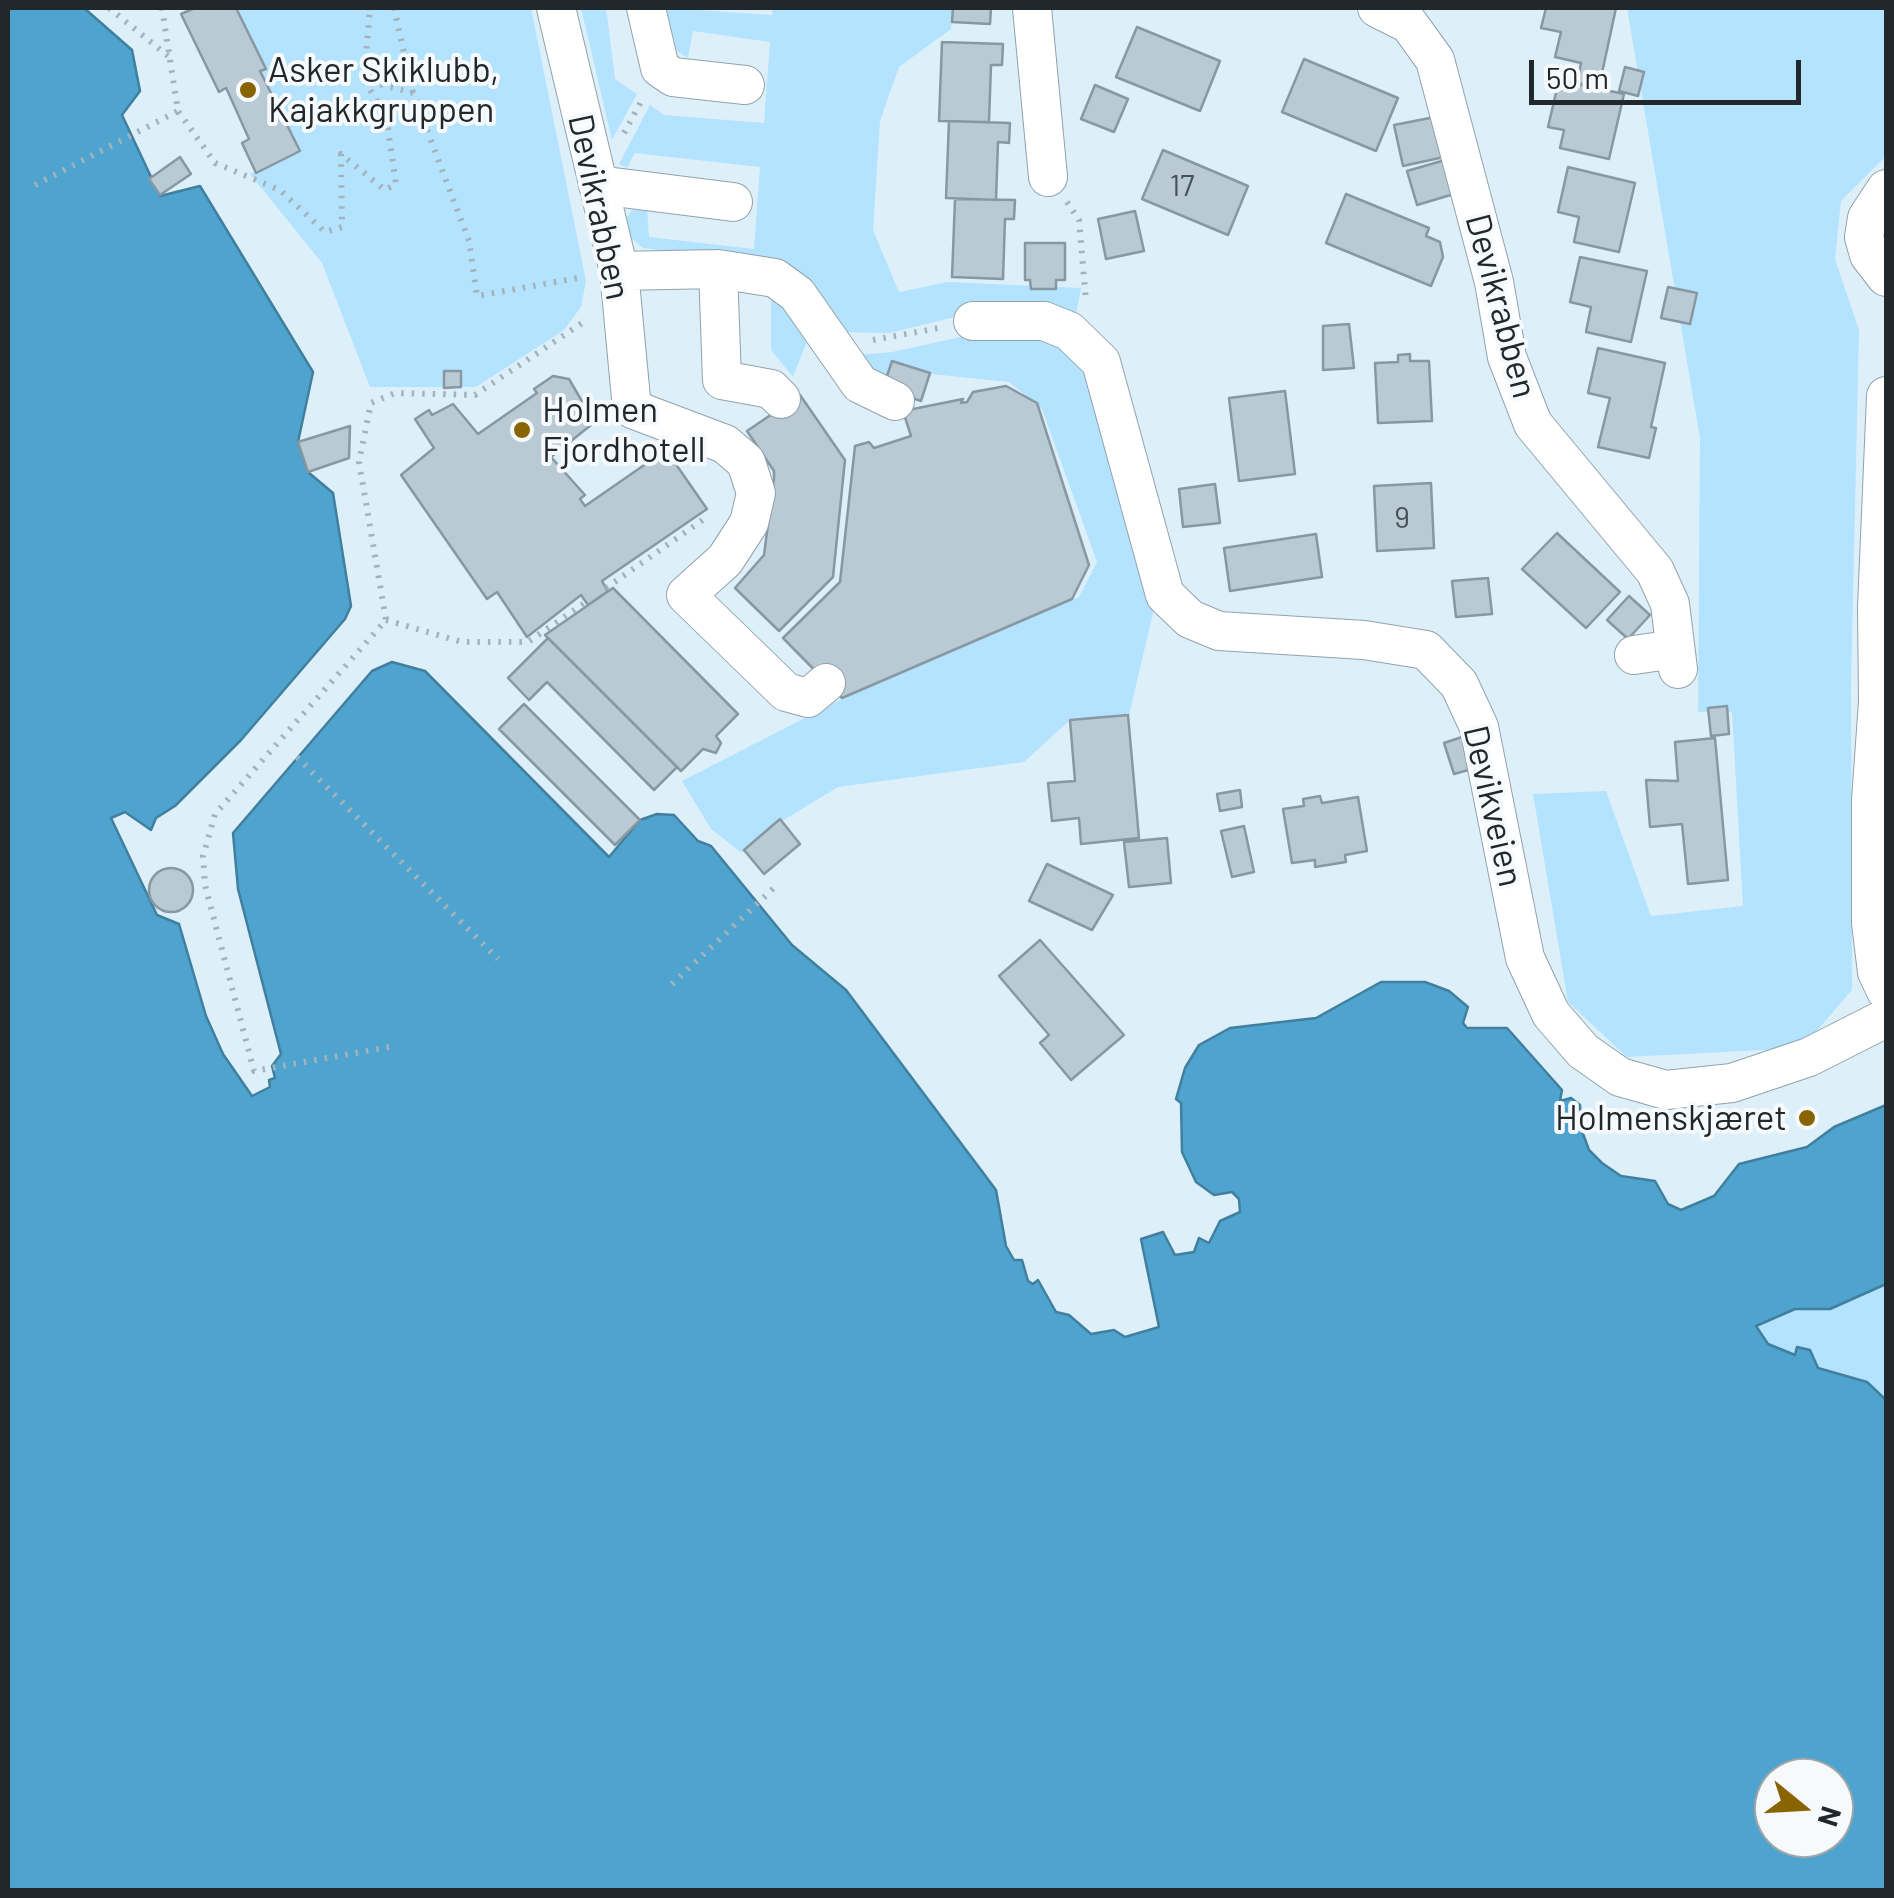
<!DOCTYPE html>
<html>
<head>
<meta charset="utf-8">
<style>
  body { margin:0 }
  #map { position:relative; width:1894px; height:1898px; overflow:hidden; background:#ddf0fa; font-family:Barlow,sans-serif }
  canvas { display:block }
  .frame { position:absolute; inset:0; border:10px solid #21282c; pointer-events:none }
  .north { position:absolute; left:1754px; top:1758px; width:100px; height:100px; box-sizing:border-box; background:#f7fafc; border:2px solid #a1a6a9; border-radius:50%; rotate:108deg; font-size:28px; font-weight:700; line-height:40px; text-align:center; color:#21282c }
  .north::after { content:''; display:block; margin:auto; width:35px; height:45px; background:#896402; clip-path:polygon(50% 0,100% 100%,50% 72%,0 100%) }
  .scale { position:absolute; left:1529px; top:60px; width:272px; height:45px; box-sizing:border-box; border:5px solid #21282c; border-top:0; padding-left:12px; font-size:30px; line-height:35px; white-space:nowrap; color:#21282c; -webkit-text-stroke:8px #f7fafc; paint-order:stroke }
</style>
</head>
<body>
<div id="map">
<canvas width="1894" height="1898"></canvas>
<div class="frame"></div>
<div class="north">N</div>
<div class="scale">50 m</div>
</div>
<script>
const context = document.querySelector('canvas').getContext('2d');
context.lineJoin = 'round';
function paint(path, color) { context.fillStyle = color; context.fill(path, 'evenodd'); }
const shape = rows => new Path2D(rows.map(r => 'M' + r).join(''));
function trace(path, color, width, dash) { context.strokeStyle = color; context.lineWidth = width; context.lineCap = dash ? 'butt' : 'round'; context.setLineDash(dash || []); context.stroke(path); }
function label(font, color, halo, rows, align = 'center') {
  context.font = font + ' Barlow,sans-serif'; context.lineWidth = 8; context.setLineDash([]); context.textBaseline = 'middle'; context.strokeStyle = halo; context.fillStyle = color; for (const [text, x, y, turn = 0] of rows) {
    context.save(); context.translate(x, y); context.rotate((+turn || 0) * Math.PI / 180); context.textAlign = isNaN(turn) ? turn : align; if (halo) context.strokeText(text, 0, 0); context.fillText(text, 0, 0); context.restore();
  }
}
const green = shape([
  [232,8,531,8,586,281,581,307,564,330,476,387,370,387,322,263,250,174,294,155],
  [581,8,606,8,615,79,637,94,612,140],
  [666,8,772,15,773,8,953,8,951,29,899,67,880,121,873,230,899,292,948,282,1081,288,1075,320,990,308,890,333,843,332,761,263,643,248,632,239,626,219,632,210,647,209,649,237,754,249,760,167,635,153,627,168,619,164,650,105,664,115,764,123,770,42,693,31,688,58,677,51],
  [1627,8,1886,8,1886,156,1841,201,1835,259,1859,330,1851,685,1852,990,1802,1048,1627,1057,1568,1002,1533,794,1606,791,1651,916,1743,906,1732,712,1698,712,1700,438],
  [771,287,809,336,793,377,771,350],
  [979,333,1049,334,1097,376,1154,609,1129,715,1070,720,1024,762,838,787,782,821,742,853,711,829,682,781,842,699,1079,597,1097,562,1042,409,1009,382,931,374,894,362,884,387,856,355,892,352],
  [1886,1259,1886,1411,1780,1361,1682,1268]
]);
const water = shape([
  [8,8,84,8,132,50,140,91,122,115,160,196,200,186,313,372,298,442,308,472,333,493,351,606,345,619,241,740,175,806,156,818,151,830,125,812,111,818,157,915,179,924,206,1016,223,1054,252,1096,270,1087,269,1080,275,1078,272,1066,281,1054,238,889,233,833,372,671,392,662,425,671,609,857,640,820,657,814,674,815,698,841,711,846,792,945,846,990,996,1190,1006,1246,1014,1260,1022,1260,1028,1281,1033,1284,1038,1280,1056,1312,1069,1315,1091,1334,1114,1330,1125,1337,1159,1327,1141,1239,1163,1232,1175,1255,1194,1252,1199,1238,1209,1243,1220,1221,1240,1212,1239,1199,1232,1192,1214,1195,1196,1182,1182,1152,1181,1103,1176,1099,1185,1068,1199,1045,1230,1028,1316,1018,1381,982,1425,982,1449,991,1468,1007,1463,1023,1467,1028,1507,1028,1562,1090,1560,1101,1571,1098,1580,1105,1582,1131,1589,1150,1602,1163,1621,1176,1655,1181,1668,1204,1681,1210,1714,1196,1739,1164,1807,1147,1834,1127,1886,1105,1886,1284,1830,1309,1795,1309,1756,1326,1768,1344,1795,1355,1797,1347,1810,1350,1818,1368,1867,1382,1886,1400,1886,1890,8,1890,8,8],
  [1774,1778,1834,1778,1834,1838,1774,1838,1774,1778]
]);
const building = shape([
  [195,8,236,8,266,69,260,71,300,151,256,173,242,143,249,139,228,92,226,88,219,92,181,14,195,8],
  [953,8,991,8,990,24,952,22,953,8],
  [1546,8,1616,8,1599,87,1577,83,1581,63,1555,57,1561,32,1541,28,1546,8],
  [1137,27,1220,61,1200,111,1116,77,1137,27],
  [942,42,1003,44,1002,65,991,65,989,122,939,121,942,42],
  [1304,59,1398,98,1376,151,1282,112,1304,59],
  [1625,67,1644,72,1638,96,1619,91,1625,67],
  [1559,80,1624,94,1609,159,1560,148,1564,130,1548,127,1559,80],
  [1095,85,1128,99,1114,132,1081,119,1095,85],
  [1435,117,1444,157,1403,166,1394,125,1435,117],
  [949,121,1010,123,1009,143,998,142,996,200,946,198,949,121],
  [1163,150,1248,186,1228,235,1142,199,1163,150],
  [180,157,191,174,160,195,149,179,180,157],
  [1445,160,1454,194,1417,205,1407,171,1445,160],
  [1568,167,1635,183,1619,252,1574,242,1579,217,1558,212,1568,167],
  [1346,194,1429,228,1426,236,1440,242,1443,257,1431,286,1326,243,1346,194],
  [955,199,1015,200,1014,219,1005,219,1003,279,952,277,955,199],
  [1135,211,1144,251,1106,259,1098,219,1135,211],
  [1025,243,1065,243,1065,280,1056,280,1056,289,1031,289,1030,280,1025,280,1025,243],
  [1580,257,1647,271,1631,342,1586,332,1591,307,1570,302,1580,257],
  [1668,287,1697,293,1690,324,1661,318,1668,287],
  [1349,324,1354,368,1323,370,1323,326,1349,324],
  [1598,348,1665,363,1651,427,1656,428,1649,458,1598,447,1610,398,1588,393,1598,348],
  [1410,354,1410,361,1429,361,1432,421,1378,423,1375,363,1398,362,1398,355,1410,354],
  [892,361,930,373,921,401,883,388,892,361],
  [444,371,461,371,461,387,444,388,444,371],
  [553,376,569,379,590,415,586,417,591,425,551,457,585,495,580,499,585,506,666,450,707,509,602,581,608,591,588,605,581,595,527,637,497,592,487,599,401,475,434,448,415,419,429,410,432,415,453,404,478,434,537,393,534,389,553,376],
  [1006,386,1037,403,1089,565,1072,599,842,698,783,638,840,582,855,446,869,442,874,448,911,436,903,411,963,399,961,403,967,402,973,392,1006,386],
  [1285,391,1295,474,1239,481,1229,398,1285,391],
  [800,395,845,460,833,577,779,631,735,588,764,555,774,478,774,471,747,431,800,395],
  [350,426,349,458,308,472,298,442,350,426],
  [1431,483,1434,548,1377,551,1374,486,1431,483],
  [1215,484,1220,523,1183,527,1179,489,1215,484],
  [1557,533,1620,592,1586,628,1522,569,1557,533],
  [1316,534,1322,577,1230,591,1224,548,1316,534],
  [1488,578,1492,614,1456,617,1452,581,1488,578],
  [613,588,738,714,716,736,721,743,716,753,703,749,681,771,545,635,613,588],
  [1629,596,1650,615,1628,639,1607,620,1629,596],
  [548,638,677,767,654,790,547,682,529,700,508,678,548,638],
  [524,704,640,820,615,845,499,729,524,704],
  [1727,706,1729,734,1711,736,1708,708,1727,706],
  [1128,715,1139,838,1081,844,1079,818,1052,821,1048,783,1075,781,1070,720,1128,715],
  [1462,737,1472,769,1454,774,1444,743,1462,737],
  [1715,738,1728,880,1688,884,1682,824,1650,827,1646,780,1678,781,1675,742,1715,738],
  [1240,790,1242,807,1220,811,1217,794,1240,790],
  [1320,796,1322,803,1358,797,1367,851,1345,855,1346,862,1315,867,1315,860,1292,863,1283,809,1304,806,1303,799,1320,796],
  [780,819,800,844,764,874,744,850,780,819],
  [1244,826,1254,872,1232,877,1221,831,1244,826],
  [1167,838,1171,883,1129,887,1124,842,1167,838],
  [1047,864,1113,895,1092,930,1029,901,1047,864],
  '149 890a22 22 0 1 1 44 0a22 22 0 1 1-44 0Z',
  [1040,940,1124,1035,1071,1080,1040,1043,1049,1035,999,976,1040,940]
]);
const path = shape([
  [109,8,173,60],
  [162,8,178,111,215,163,280,190,325,232,342,227,341,154,385,190,396,184,386,116,364,80,413,93,469,241,477,296,583,277],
  [394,8,413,93],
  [364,80,370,8],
  [624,133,642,100],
  [35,185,178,111],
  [1067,202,1079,220,1086,301],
  [873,340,939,328],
  [606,588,707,517],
  [386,620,462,642,528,642,586,602],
  [297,757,498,959],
  [672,984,778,884],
  [389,1047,254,1071,205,885,203,856,215,814,386,620,359,462,371,403,395,393,475,395,588,319]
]);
const minor = shape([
  [556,8,619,271,632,409,725,444,746,462,756,493,749,523,725,560,686,595,786,692,808,698,826,683],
  [646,8,660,68,673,77,745,85],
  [1032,8,1048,177],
  [1377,8,1409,24,1435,60,1494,282,1507,357,1533,424,1655,571,1670,604,1678,669],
  [598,185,733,202],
  [1886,189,1867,218,1864,237,1869,255,1886,277],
  [718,269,722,380,771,389,781,399],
  [619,271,718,269,775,278,797,294,860,384,895,401],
  [973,321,1044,321,1069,331,1101,362,1165,595,1190,619,1219,631,1364,640,1426,650,1459,684,1479,727,1525,958,1551,1014,1583,1051,1620,1077,1666,1090,1732,1083,1809,1057,1886,1018],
  [1886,396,1877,607,1878,702,1871,800,1871,923,1877,972,1886,991],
  [1634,655,1675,649]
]);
const markers = [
  [248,90,10,"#896402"],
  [522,430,10,"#896402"],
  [1807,1118,10,"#896402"]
];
const numberNames = [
  ["17",1182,186],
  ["9",1402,518]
];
const poiNames = [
  ["Asker Skiklubb,",268,70],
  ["Kajakkgruppen",268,110],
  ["Holmen",542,410],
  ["Fjordhotell",542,450],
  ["Holmenskjæret",1787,1118,"right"]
];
const streetNames = [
  ["Devikrabben",599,207,78],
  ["Devikrabben",1501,306,75],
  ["Devikveien",1493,806,77]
];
paint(green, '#b3e3fe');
paint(water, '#4fa4cf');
trace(water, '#417f9e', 2.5);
paint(building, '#b9cad5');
trace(building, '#8798a2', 2.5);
trace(minor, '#91a2ac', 40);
trace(path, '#a4b3bb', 6, [2.5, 8]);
trace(minor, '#fff', 38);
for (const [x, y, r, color] of markers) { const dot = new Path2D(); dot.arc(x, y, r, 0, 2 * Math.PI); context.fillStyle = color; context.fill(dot); trace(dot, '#f7fafc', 4); }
label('30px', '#475056', null, numberNames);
label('35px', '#21282c', '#f7fafc', poiNames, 'left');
label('35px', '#21282c', '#f7fafc', streetNames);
</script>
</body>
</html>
